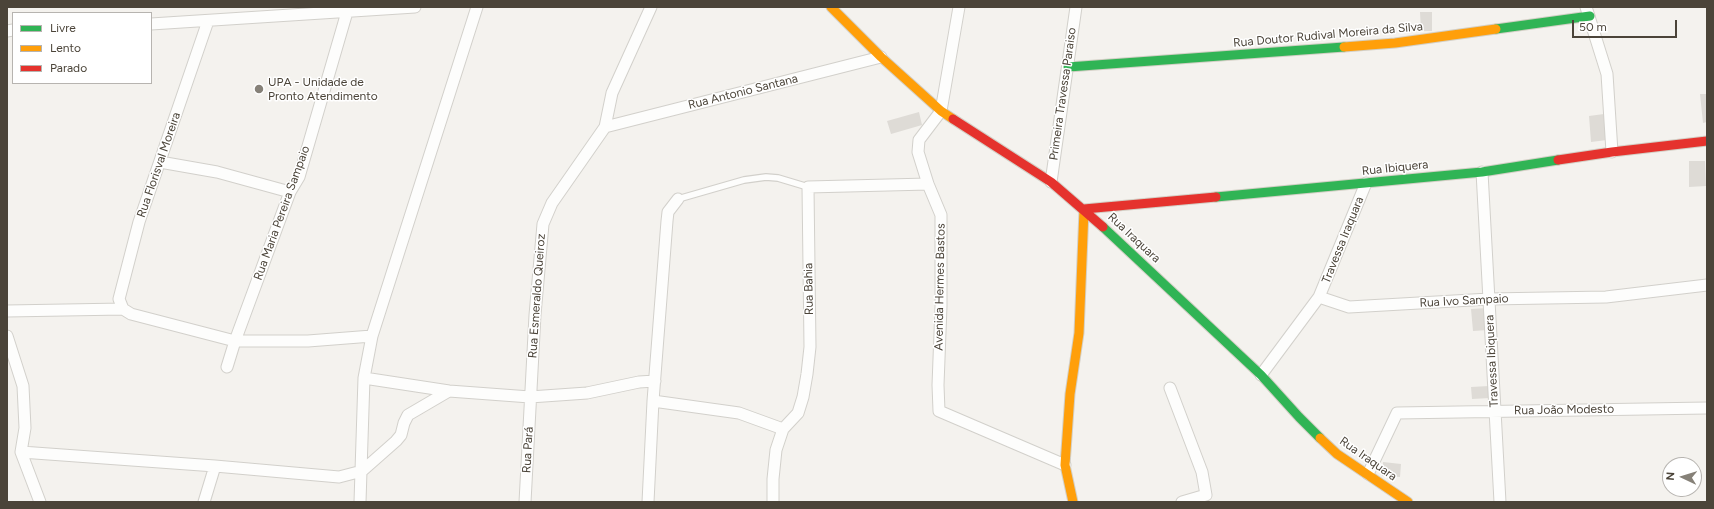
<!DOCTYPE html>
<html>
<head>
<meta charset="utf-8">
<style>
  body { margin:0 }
  #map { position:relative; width:1714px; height:509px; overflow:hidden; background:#f4f2ee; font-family:Figtree,sans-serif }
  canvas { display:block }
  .frame { position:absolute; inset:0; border:8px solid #4b4439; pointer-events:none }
  .legend { position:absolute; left:12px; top:12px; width:140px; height:72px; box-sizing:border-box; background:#fff; border:1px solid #b7b4b0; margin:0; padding:5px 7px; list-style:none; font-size:12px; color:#4b4439 }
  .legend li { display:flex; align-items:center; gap:8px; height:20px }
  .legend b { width:20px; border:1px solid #b7b4b0 }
  .north { position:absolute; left:1662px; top:457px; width:40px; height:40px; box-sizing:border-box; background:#fff; border:1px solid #b7b4b0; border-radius:50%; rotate:274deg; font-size:11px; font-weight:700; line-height:16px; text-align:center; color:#4b4439 }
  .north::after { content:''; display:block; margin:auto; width:14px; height:18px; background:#868178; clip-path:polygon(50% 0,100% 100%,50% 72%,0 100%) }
  .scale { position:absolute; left:1572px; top:20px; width:105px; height:18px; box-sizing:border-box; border:2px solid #4b4439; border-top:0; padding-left:5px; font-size:12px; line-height:14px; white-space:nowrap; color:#4b4439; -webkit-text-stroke:3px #fff; paint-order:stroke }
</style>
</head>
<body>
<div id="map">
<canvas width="1714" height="509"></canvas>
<div class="frame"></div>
<ul class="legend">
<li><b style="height:5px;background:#30b455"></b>Livre</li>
<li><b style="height:5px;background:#ff9f0a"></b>Lento</li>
<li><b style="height:5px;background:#e5322d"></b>Parado</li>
</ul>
<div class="north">N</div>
<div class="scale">50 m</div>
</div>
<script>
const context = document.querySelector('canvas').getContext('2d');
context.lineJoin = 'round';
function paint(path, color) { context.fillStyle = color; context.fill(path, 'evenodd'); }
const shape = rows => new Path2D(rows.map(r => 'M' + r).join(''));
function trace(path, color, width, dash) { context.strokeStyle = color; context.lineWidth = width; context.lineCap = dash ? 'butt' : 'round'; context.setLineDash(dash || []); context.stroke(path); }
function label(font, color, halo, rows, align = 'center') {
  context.font = font + ' Figtree,sans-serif'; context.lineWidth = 3; context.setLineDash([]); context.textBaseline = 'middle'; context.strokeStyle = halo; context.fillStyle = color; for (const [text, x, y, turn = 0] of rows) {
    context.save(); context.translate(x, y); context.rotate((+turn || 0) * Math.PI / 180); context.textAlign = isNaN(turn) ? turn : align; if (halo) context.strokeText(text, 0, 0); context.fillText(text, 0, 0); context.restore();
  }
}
const building = shape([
  [1420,12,1432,12,1432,31,1421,31],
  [1700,94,1707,94,1707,122,1703,123],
  [919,112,922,125,891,134,887,121],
  [1604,114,1607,140,1591,142,1589,116],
  [1689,161,1705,161,1706,186,1689,187],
  [1487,308,1489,330,1473,331,1471,309],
  [1489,386,1490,398,1472,399,1471,387],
  [1383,462,1401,464,1400,477,1382,476]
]);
const lane = shape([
  [678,199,744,180,766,177,778,178,808,187]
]);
const street = shape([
  [959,7,941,111,919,140,918,152,928,184,941,215,941,306,938,385,939,411,1065,465],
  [1586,7,1607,74,1612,152],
  [151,24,415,7],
  [7,31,13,30],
  [605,127,881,57],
  [160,162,217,172,290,192],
  [1482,172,1500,502],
  [1051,182,1076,7],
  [1319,297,1349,307,1489,299,1606,297,1707,285],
  [123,309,119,299,139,222,208,21],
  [7,311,123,309,131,314,235,341,308,341,372,336],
  [7,336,23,386,25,428,21,452,40,502],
  [227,367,235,341,290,192,299,177,347,12],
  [1261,375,1319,297,1366,183],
  [364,378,449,391,530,397,587,393,639,382,655,381],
  [1170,388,1202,472,1206,495,1182,502],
  [653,401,739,413,783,429],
  [21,452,215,466,339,477,362,471,396,441,401,435,404,423,408,415,449,391],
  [1368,474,1397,413,1707,408],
  [204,502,215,466],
  [360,502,364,378,372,336,477,7],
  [525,502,535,315,543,224,552,203,605,127,612,93,651,7],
  [648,502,653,401,667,221,668,212,678,199],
  [773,502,773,479,776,450,783,429,798,413,803,397,807,374,810,347,808,187,928,184]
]);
const fast = shape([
  [1496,29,1590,16],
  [1068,67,1344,47],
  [1216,197,1482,172,1558,160],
  [1103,227,1261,375,1299,417,1320,438]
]);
const slow = shape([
  [831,7,881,57,941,111,953,119],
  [1344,47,1395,43,1496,29],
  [1320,438,1337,454,1408,502],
  [1073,502,1065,465,1070,394,1079,333,1084,210]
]);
const jam = shape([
  [953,119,1051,182,1103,227],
  [1558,160,1612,152,1707,141],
  [1084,210,1084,209,1216,197]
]);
const markers = [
  [259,89,5,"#868178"]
];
const streetNames = [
  ["Rua Doutor Rudival Moreira da Silva",1328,35,-5],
  ["Rua Antonio Santana",743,92,-14],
  ["Primeira Travessa Paraiso",1063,94,-82],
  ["Rua Florisval Moreira",159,165,-71],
  ["Rua Ibiquera",1395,168,-6],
  ["Rua Maria Pereira Sampaio",282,213,-70],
  ["Rua Iraquara",1134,238,43],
  ["Travessa Iraquara",1343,240,-68],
  ["Avenida Hermes Bastos",940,287,-89],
  ["Rua Bahia",809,289,-91],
  ["Rua Esmeraldo Queiroz",537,296,-86],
  ["Rua Ivo Sampaio",1464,301,-3],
  ["Travessa Ibiquera",1492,361,-93],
  ["Rua João Modesto",1564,410,-1],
  ["Rua Pará",528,450,-87],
  ["Rua Iraquara",1368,459,35]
];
const poiNames = [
  ["UPA - Unidade de",268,82],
  ["Pronto Atendimento",268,96]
];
paint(building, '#dedbd6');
trace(lane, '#d2d0cb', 8);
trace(street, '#d2d0cb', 13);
trace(fast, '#d3cfc5', 11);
trace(slow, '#d3cfc5', 11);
trace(jam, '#d3cfc5', 11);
trace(lane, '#fdfdfc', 5.5);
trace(street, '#fdfdfc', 11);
trace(fast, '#30b455', 9);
trace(slow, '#ff9f0a', 9);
trace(jam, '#e5322d', 9);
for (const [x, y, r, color] of markers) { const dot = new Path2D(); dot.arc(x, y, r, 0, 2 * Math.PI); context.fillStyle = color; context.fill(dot); trace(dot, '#fff', 1.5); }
label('12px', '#4b4439', '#fff', streetNames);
label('12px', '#4b4439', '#fff', poiNames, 'left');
</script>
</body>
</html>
